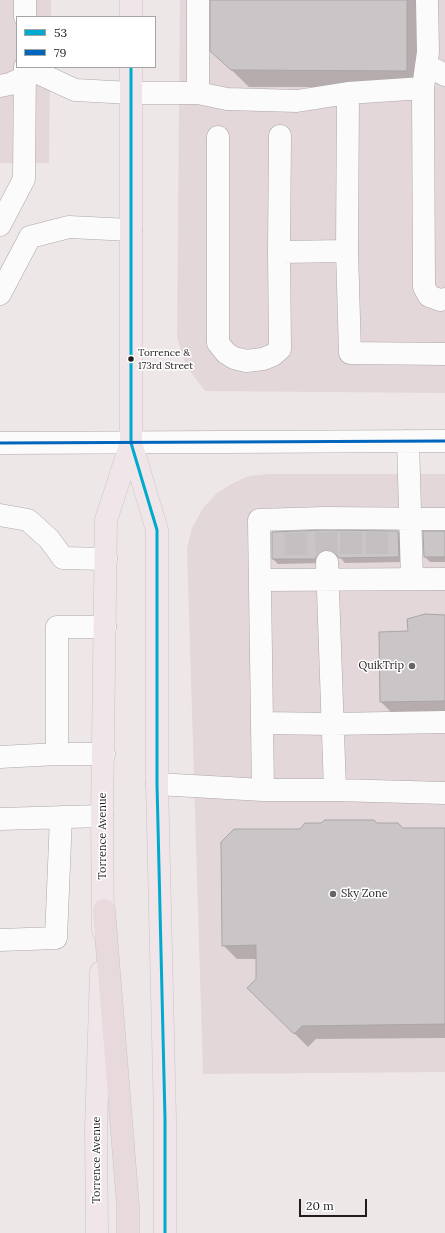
<!DOCTYPE html>
<html>
<head>
<meta charset="utf-8">
<style>
  body { margin:0 }
  #map { position:relative; width:445px; height:1233px; overflow:hidden; background:#ede7e8; font-family:Lora,serif }
  canvas { display:block }
  .legend { position:absolute; left:16px; top:16px; width:140px; height:52px; box-sizing:border-box; background:#fff; border:1px solid #a6a5a5; margin:0; padding:5px 7px; list-style:none; font-size:12px; color:#201d1e }
  .legend li { display:flex; align-items:center; gap:8px; height:20px }
  .legend b { width:20px; border:1px solid #a6a5a5 }
  .scale { position:absolute; left:299px; top:1199px; width:68px; height:18px; box-sizing:border-box; border:2px solid #201d1e; border-top:0; padding-left:5px; font-size:12px; line-height:14px; white-space:nowrap; color:#201d1e; -webkit-text-stroke:3px #fff; paint-order:stroke }
</style>
</head>
<body>
<div id="map">
<canvas width="445" height="1233"></canvas>
<ul class="legend">
<li><b style="height:5px;background:#00a9ce"></b>53</li>
<li><b style="height:5px;background:#0065bd"></b>79</li>
</ul>
<div class="scale">20 m</div>
</div>
<script>
const context = document.querySelector('canvas').getContext('2d');
context.lineJoin = 'round';
function paint(path, color) { context.fillStyle = color; context.fill(path, 'evenodd'); }
const shape = rows => new Path2D(rows.map(r => 'M' + r).join(''));
function trace(path, color, width, dash) { context.strokeStyle = color; context.lineWidth = width; context.lineCap = dash ? 'butt' : 'round'; context.setLineDash(dash || []); context.stroke(path); }
function label(font, color, halo, rows, align = 'center') {
  context.font = font + ' Lora,serif'; context.lineWidth = 3; context.setLineDash([]); context.textBaseline = 'middle'; context.strokeStyle = halo; context.fillStyle = color; for (const [text, x, y, turn = 0] of rows) {
    context.save(); context.translate(x, y); context.rotate((+turn || 0) * Math.PI / 180); context.textAlign = isNaN(turn) ? turn : align; if (halo) context.strokeText(text, 0, 0); context.fillText(text, 0, 0); context.restore();
  }
}
const built = shape([
  [0,0,51,0,51,17,17,17,17,67,50,67,49,163,0,163],
  [180,0,445,0,445,393,205,391,186,366,177,338],
  [269,474,445,474,445,1072,203,1074,187,548,192,528,203,508,217,493,233,483,249,476]
]);
const shadow = shape([
  [211,0,418,0,424,87,249,87,212,51],
  [398,532,403,537,403,562,345,563,338,555,333,554,320,563,278,564,273,559],
  [445,532,445,562,430,562,425,557],
  [445,616,445,715,395,716,381,702,409,632],
  [377,824,403,829,445,829,445,1038,316,1039,308,1047,249,988,257,980,257,959,237,959,223,945,301,830]
]);
const building = shape([
  [210,0,407,0,407,71,231,70,210,51,210,0],
  [325,530,398,531,399,557,339,558,333,551,327,550,320,552,315,559,272,559,272,532,325,530],
  [423,531,445,531,445,557,424,557,423,531],
  [425,614,445,615,445,701,380,702,379,632,408,631,407,619,425,614],
  [325,820,374,820,377,823,398,823,403,828,445,828,445,1024,302,1026,294,1034,247,988,256,979,256,945,222,946,221,842,234,829,300,829,305,823,321,823,325,820]
]);
const minorTunnel = shape([
  [326,532,327,562],
  [351,532,351,562],
  [377,532,377,562],
  [296,533,296,563]
]);
const minor = shape([
  [25,0,25,17],
  [198,0,198,93],
  [426,65,445,75],
  [0,86,10,84,36,72,75,90,131,93,198,93,227,99,297,101,348,93,423,88,428,52,427,0],
  [423,88,424,287,429,296,440,300,445,299],
  [348,93,347,251,350,353,445,354],
  [280,136,279,252,347,251],
  [218,137,218,343,226,353,234,358,246,361,263,359,273,355,280,349,279,252],
  [0,225,24,179,25,67],
  [0,294,30,237,69,227,131,230],
  [408,441,412,579],
  [0,443,445,441],
  [0,515,28,520,49,539,63,558,106,559],
  [327,562,335,790],
  [260,580,445,579],
  [263,723,332,724,445,722],
  [57,754,57,627,105,627],
  [0,757,57,754,104,754],
  [157,784,263,790,335,790,445,793],
  [263,790,259,520,325,518,445,519],
  [0,819,102,816],
  [0,940,56,938,61,817]
]);
const major = shape([
  [131,0,131,17],
  [131,67,131,443,157,530,157,784,165,1119,165,1233],
  [103,930,102,816,106,520,131,443],
  [97,1233,96,1128,101,972]
]);
const highway = shape([
  [104,910,128,1206,128,1233]
]);
const bus1 = shape([
  [131,67,131,443,157,530,157,784,165,1119,165,1233]
]);
const bus2 = shape([
  [0,443,445,441]
]);
const markers = [
  [131,359,3.5,"#201d1e"],
  [412,666,4,"#686465"],
  [333,894,4,"#686465"]
];
const busNames = [
  ["Torrence &",138,353],
  ["173rd Street",138,366]
];
const poiNames = [
  ["QuikTrip",404,666],
  ["Sky Zone",341,894,"left"]
];
const streetNames = [
  ["Torrence Avenue",103,836,-90],
  ["Torrence Avenue",97,1160,-90]
];
paint(built, '#e4d7d9');
paint(shadow, '#0003');
paint(building, '#cac5c6');
trace(building, '#aaa6a7', 1);
trace(minorTunnel, '#c4bfc0', 22, [22, 11]);
trace(minor, '#aca7a8', 23);
trace(major, '#c8c5c6', 23);
trace(highway, '#c8c5c6', 23);
trace(minor, '#fcfbfc', 22);
trace(major, '#f0e6e9', 22);
trace(highway, '#e8d9dc', 22);
trace(bus1, '#00a9ce', 3);
trace(bus2, '#0065bd', 3);
for (const [x, y, r, color] of markers) { const dot = new Path2D(); dot.arc(x, y, r, 0, 2 * Math.PI); context.fillStyle = color; context.fill(dot); trace(dot, '#fff', 1.5); }
label('10px', '#201d1e', '#fff', busNames, 'left');
label('11px', '#201d1e', '#fff', poiNames, 'right');
label('11px', '#201d1e', '#fff', streetNames);
</script>
</body>
</html>
